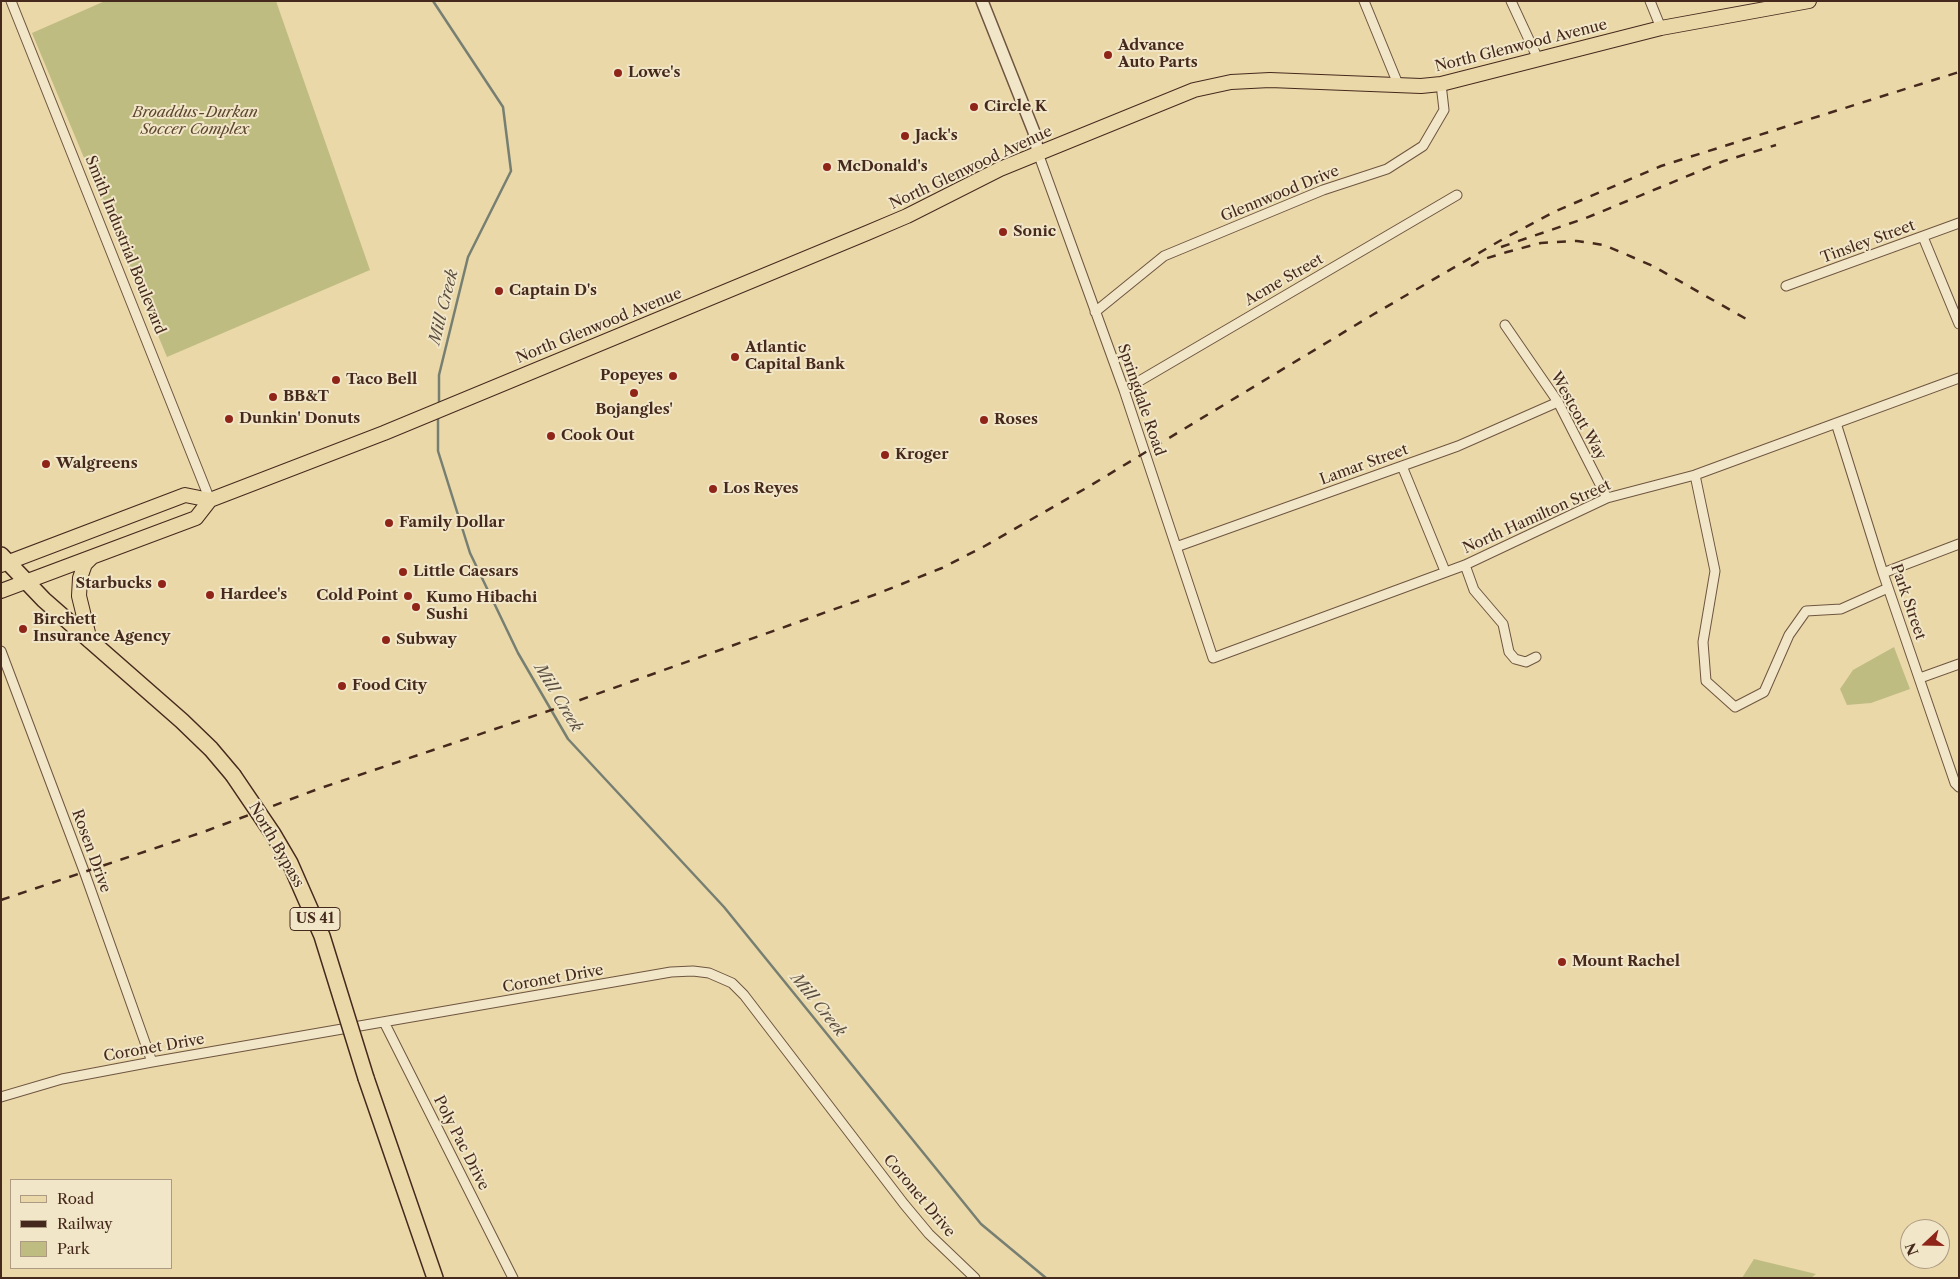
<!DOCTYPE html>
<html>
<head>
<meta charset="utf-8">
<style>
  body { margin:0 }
  #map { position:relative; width:1960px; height:1279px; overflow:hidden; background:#ead8a9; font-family:"Libre Caslon Text",serif }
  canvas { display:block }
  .frame { position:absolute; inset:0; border:2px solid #46291d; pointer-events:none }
  .legend { position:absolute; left:10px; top:1179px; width:162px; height:90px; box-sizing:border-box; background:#f1e6c7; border:1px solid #ad9a83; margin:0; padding:6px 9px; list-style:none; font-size:15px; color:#46291d }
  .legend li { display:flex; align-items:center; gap:10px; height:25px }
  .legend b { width:25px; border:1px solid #ad9a83 }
  .north { position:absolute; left:1900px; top:1219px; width:50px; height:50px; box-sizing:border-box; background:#f1e6c7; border:1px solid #ad9a83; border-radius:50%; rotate:249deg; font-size:14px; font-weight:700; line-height:20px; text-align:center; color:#46291d }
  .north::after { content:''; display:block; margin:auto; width:18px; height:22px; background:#8f2418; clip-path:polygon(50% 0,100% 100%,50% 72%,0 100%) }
</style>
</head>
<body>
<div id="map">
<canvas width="1960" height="1279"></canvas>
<div class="frame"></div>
<ul class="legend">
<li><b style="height:6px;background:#ead8a9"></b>Road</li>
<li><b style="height:6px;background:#46291d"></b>Railway</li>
<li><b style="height:14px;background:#bfbc82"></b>Park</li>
</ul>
<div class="north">N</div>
</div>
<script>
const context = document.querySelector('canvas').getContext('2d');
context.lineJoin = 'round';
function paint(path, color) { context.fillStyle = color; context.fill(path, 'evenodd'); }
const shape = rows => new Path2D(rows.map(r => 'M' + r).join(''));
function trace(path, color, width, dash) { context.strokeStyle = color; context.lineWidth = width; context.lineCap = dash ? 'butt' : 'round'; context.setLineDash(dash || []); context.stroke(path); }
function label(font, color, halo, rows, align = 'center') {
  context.font = font + ' "Libre Caslon Text",serif'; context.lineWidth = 4; context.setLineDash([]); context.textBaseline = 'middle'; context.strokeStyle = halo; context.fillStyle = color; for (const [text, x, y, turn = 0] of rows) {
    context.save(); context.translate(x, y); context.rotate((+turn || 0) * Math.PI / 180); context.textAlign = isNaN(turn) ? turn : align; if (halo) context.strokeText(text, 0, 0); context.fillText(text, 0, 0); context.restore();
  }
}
const green = shape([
  [105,1,276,1,370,270,167,357,32,33],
  [1894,647,1910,689,1871,703,1847,705,1840,689,1853,670],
  [1754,1259,1816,1274,1811,1278,1742,1278]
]);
const stream = shape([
  [433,1,503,107,511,171,468,257,439,375,439,406],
  [438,416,438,451,470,553,518,653,568,739,724,907,981,1224,1046,1278]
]);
const minor = shape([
  [11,1,210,500],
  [1364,1,1398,84],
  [1511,1,1538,59],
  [1650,1,1661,28],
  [1038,153,1124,390,1213,658,1465,565,1607,498,1695,475,1959,378],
  [1923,237,1959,324],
  [1786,286,1959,223],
  [1095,312,1164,256,1323,190,1387,169,1423,146,1444,110,1441,84],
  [1505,325,1558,402,1607,498],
  [1124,390,1457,195],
  [1836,423,1883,573,1955,783,1959,787],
  [1402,466,1445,571],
  [1695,475,1715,571,1703,642,1706,681,1735,707,1764,692,1789,635,1806,611,1841,609,1888,588],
  [1176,547,1458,446,1558,402],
  [1465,565,1474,590,1503,624,1509,652,1515,659,1526,662,1536,657],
  [1883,573,1959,544],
  [1,651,84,871,152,1062],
  [1920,678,1959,664],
  [384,1022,513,1278],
  [1,1097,62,1079,152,1062,671,972,693,971,709,973,732,983,744,995,904,1204,929,1234,975,1278]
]);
const tertiary = shape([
  [982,1,1034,132,1038,153]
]);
const primary = shape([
  [1,565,185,495,210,500],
  [1,591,196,518,210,500,384,433,867,233,907,216,1000,169,1194,90,1231,82,1270,80,1421,86,1441,84,1661,28,1809,1],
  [90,641,79,596,80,578,85,564,91,558]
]);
const trunk = shape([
  [1,555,44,600,182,721,211,749,233,775],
  [366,1078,435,1278]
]);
const rail = shape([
  [1501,247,1586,218,1724,161,1776,145],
  [1471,266,1481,260,1507,252,1541,243,1577,241,1604,245,1653,266,1748,320],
  [1,900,206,831,318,789,566,705,874,595,942,568,983,547,1088,487,1374,314,1503,239,1556,211,1661,166,1959,72]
]);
const trunkBridge = shape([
  [233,775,273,834,290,863,304,895,322,936,366,1078]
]);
const markers = [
  [1108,55,5,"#8f2418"],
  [618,73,5,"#8f2418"],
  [974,107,5,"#8f2418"],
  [905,136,5,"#8f2418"],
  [827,167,5,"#8f2418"],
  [1003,232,5,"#8f2418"],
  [499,291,5,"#8f2418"],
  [735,357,5,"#8f2418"],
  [673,376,5,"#8f2418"],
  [336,380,5,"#8f2418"],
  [634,393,5,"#8f2418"],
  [273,397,5,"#8f2418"],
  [229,419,5,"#8f2418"],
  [984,420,5,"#8f2418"],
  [551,436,5,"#8f2418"],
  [885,455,5,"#8f2418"],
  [46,464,5,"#8f2418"],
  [713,489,5,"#8f2418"],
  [389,523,5,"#8f2418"],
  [403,572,5,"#8f2418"],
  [162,584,5,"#8f2418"],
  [210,595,5,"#8f2418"],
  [408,596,5,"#8f2418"],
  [416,607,5,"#8f2418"],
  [23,629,5,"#8f2418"],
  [386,640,5,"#8f2418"],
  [342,686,5,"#8f2418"],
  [1562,962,5,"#8f2418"]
];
const shields = [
  [315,919,50]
];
const shieldNames = [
  ["US 41",315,919]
];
const poiNames = [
  ["Advance",1118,46],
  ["Auto Parts",1118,63],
  ["Lowe's",628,73],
  ["Circle K",984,107],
  ["Jack's",915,136],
  ["McDonald's",837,167],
  ["Sonic",1013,232],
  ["Captain D's",509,291],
  ["Atlantic",745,348],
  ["Capital Bank",745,365],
  ["Popeyes",663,376,"right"],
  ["Taco Bell",346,380],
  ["BB&T",283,397],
  ["Bojangles'",634,410,"center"],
  ["Dunkin' Donuts",239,419],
  ["Roses",994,420],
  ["Cook Out",561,436],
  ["Kroger",895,455],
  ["Walgreens",56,464],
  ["Los Reyes",723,489],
  ["Family Dollar",399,523],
  ["Little Caesars",413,572],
  ["Starbucks",152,584,"right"],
  ["Hardee's",220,595],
  ["Cold Point",398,596,"right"],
  ["Kumo Hibachi",426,598],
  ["Sushi",426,615],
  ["Birchett",33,620],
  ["Insurance Agency",33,637],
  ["Subway",396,640],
  ["Food City",352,686],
  ["Mount Rachel",1572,962]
];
const streetNames = [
  ["North Glenwood Avenue",1521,46,-14],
  ["North Glenwood Avenue",971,168,-25],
  ["Glennwood Drive",1280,194,-22],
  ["Tinsley Street",1868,242,-20],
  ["Smith Industrial Boulevard",125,245,68],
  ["Acme Street",1284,280,-30],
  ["North Glenwood Avenue",599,326,-22],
  ["Springdale Road",1141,400,71],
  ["Westcott Way",1578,416,61],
  ["Lamar Street",1364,465,-20],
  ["North Hamilton Street",1537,517,-24],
  ["Park Street",1908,602,71],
  ["North Bypass",276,845,60],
  ["Rosen Drive",91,851,70],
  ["Coronet Drive",553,979,-10],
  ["Coronet Drive",154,1048,-10],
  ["Poly Pac Drive",461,1143,63],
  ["Coronet Drive",919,1196,50]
];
const parkNames = [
  ["Broaddus-Durkan",195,113],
  ["Soccer Complex",195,130]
];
const waterNames = [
  ["Mill Creek",444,307,-76],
  ["Mill Creek",558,698,59],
  ["Mill Creek",818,1005,51]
];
paint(green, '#bfbc82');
trace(stream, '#777f72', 2.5);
trace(minor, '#6f5540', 11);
trace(tertiary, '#6f5540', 14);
trace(primary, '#46291d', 16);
trace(trunk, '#46291d', 18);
trace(minor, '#f1e6c7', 9);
trace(tertiary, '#f1e6c7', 11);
trace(primary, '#ead8a9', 14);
trace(trunk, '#ead8a9', 15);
trace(rail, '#46291d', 2.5, [9, 9]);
trace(trunkBridge, '#46291d', 18, []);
trace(trunkBridge, '#ead8a9', 15);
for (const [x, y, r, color] of markers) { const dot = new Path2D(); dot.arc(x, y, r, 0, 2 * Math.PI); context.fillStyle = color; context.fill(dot); trace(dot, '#f1e6c7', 2); }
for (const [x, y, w] of shields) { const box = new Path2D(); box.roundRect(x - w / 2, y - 11.5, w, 23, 4); context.fillStyle = '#f1e6c7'; context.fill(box); trace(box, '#46291d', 1); }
label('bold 14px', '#46291d', null, shieldNames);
label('bold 15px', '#46291d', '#f1e6c7', poiNames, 'left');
label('15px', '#46291d', '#f1e6c7', streetNames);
label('italic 15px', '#5e4631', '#f1e6c7', parkNames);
label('italic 16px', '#5a4d40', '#f1e6c7', waterNames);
</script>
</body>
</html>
